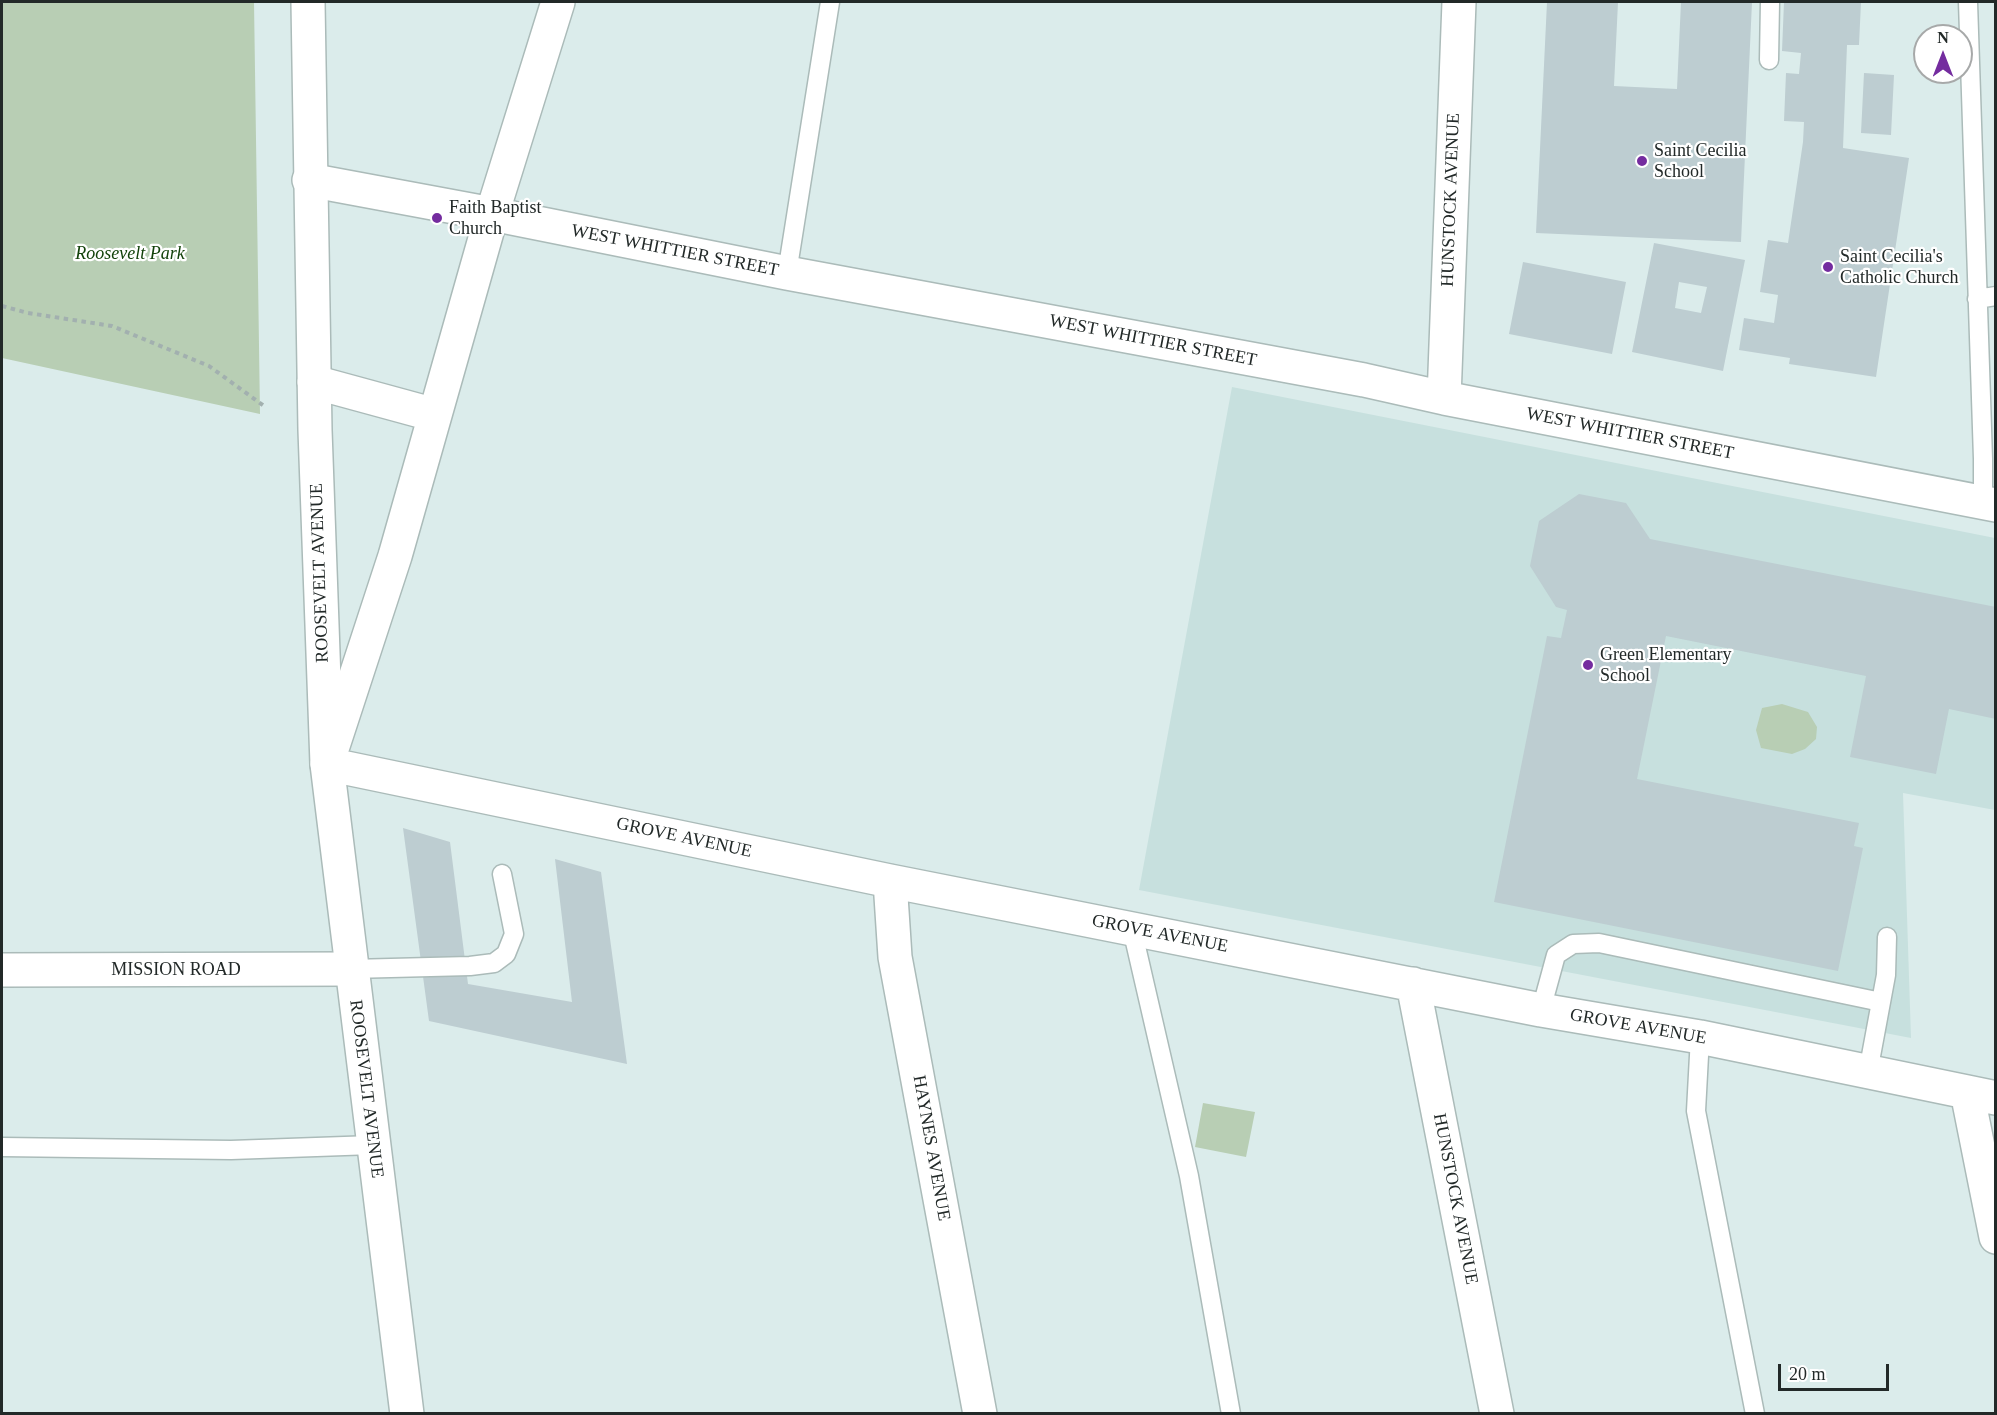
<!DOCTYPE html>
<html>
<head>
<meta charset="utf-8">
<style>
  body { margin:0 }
  #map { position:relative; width:1997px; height:1415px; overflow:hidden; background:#dbeceb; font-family:"Times New Roman",serif }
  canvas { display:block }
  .frame { position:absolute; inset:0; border:3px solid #222928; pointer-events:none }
  .north { position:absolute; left:1913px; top:24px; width:60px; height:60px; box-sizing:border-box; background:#fff; border:2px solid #a7a9a9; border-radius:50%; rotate:0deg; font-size:16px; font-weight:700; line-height:24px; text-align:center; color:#222928 }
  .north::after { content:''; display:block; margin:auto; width:21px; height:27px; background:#742c9f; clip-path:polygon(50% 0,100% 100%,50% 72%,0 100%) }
  .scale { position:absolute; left:1778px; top:1364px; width:111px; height:27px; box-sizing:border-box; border:3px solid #222928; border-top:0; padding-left:8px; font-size:18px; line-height:21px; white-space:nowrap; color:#222928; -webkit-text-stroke:4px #fff; paint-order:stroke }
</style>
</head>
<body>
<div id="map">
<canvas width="1997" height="1415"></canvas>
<div class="frame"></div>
<div class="north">N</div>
<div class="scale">20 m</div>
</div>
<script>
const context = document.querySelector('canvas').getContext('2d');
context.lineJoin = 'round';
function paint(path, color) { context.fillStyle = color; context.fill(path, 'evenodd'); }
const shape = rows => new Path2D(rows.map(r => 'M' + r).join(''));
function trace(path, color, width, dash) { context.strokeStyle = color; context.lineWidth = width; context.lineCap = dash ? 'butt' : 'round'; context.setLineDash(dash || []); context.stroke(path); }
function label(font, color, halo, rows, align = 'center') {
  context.font = font + ' "Times New Roman",serif'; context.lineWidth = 4.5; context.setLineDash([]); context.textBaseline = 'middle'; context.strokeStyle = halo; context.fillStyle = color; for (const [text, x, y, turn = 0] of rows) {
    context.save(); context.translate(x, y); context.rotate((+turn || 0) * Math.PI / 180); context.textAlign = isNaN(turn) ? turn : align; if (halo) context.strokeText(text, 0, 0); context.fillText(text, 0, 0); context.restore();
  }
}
const built = shape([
  [1232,387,1995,538,1995,810,1903,793,1911,1038,1139,890]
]);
const green = shape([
  [2,2,254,2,260,414,2,358],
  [1782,704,1808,712,1817,727,1816,739,1805,749,1792,754,1761,748,1756,730,1762,708],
  [1203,1103,1255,1112,1246,1157,1195,1147]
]);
const building = shape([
  [1547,2,1618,2,1614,86,1677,89,1681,2,1752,2,1741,242,1536,233],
  [1784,2,1861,2,1859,45,1847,45,1843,148,1909,158,1876,377,1789,364,1790,358,1739,350,1744,318,1774,323,1778,295,1760,292,1768,240,1788,243,1803,142,1804,122,1784,121,1786,73,1799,74,1801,53,1782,51],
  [1864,73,1894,75,1891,135,1861,133],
  [1654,243,1745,260,1723,371,1632,352],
  [1679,282,1707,287,1701,313,1675,308],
  [1523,262,1626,282,1612,354,1509,334],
  [1579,494,1626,503,1650,539,1996,607,1996,719,1949,709,1936,774,1850,757,1866,676,1666,636,1637,779,1859,823,1854,846,1863,848,1838,971,1494,902,1547,636,1561,638,1567,610,1556,607,1530,566,1539,521],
  [403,828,450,842,468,984,572,1002,555,859,601,872,627,1064,429,1021]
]);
const path = shape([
  [2,306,28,313,112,326,209,366,264,406]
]);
const service = shape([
  [1968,2,1983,459,1983,503],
  [1769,60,1770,2],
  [787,273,830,2],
  [1977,299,1996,296],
  [1132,929,1189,1176,1231,1414],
  [351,969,470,966,494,963,506,954,514,934,502,874],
  [1541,1010,1556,955,1573,944,1599,943,1881,1002],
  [1700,1037,1696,1111,1755,1414],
  [1868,1072,1886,975,1887,937],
  [2,1147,231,1150,373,1145]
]);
const minor = shape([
  [309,180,492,214,787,273,1364,380,1444,398,1996,505],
  [314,382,435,415,492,214,558,2],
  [1444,398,1459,2],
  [435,415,395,556,327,764,890,881,1541,1010,1700,1037,1996,1098],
  [890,881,895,957,980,1414],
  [2,970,351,969],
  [1413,984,1497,1414],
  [1967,1092,1996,1237]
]);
const secondary = shape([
  [308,2,315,430,327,764,407,1414]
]);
const markers = [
  [1642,161,6,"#742c9f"],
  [437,218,6,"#742c9f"],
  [1828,267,6,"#742c9f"],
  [1588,665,6,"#742c9f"]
];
const poiNames = [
  ["Saint Cecilia",1654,151],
  ["School",1654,172],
  ["Faith Baptist",449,208],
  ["Church",449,229],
  ["Saint Cecilia's",1840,257],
  ["Catholic Church",1840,278],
  ["Green Elementary",1600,655],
  ["School",1600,676]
];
const streetNames = [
  ["HUNSTOCK AVENUE",1451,200,-88],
  ["WEST WHITTIER STREET",675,251,11],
  ["WEST WHITTIER STREET",1153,341,11],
  ["WEST WHITTIER STREET",1630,434,11],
  ["ROOSEVELT AVENUE",320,573,-92],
  ["GROVE AVENUE",684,838,12],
  ["GROVE AVENUE",1160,934,11],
  ["MISSION ROAD",176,970],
  ["GROVE AVENUE",1638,1027,10],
  ["ROOSEVELT AVENUE",366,1089,83],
  ["HAYNES AVENUE",931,1148,80],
  ["HUNSTOCK AVENUE",1455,1199,79]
];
const parkNames = [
  ["Roosevelt Park",130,254]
];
paint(built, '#c7e0de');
paint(green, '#b8ceb4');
paint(building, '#bdcdd1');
trace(service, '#abbbb9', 21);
trace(minor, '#abbbb9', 36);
trace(secondary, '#abbbb9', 36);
trace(path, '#a2b0af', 4, [4.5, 4.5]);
trace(service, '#fff', 18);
trace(minor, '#fff', 33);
trace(secondary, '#fff', 33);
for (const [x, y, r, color] of markers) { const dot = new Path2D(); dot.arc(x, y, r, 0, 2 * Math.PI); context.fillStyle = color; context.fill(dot); trace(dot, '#fff', 2); }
label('18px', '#222928', '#fff', poiNames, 'left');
label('18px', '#222928', '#fff', streetNames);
label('italic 18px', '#12420a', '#fff', parkNames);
</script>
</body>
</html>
